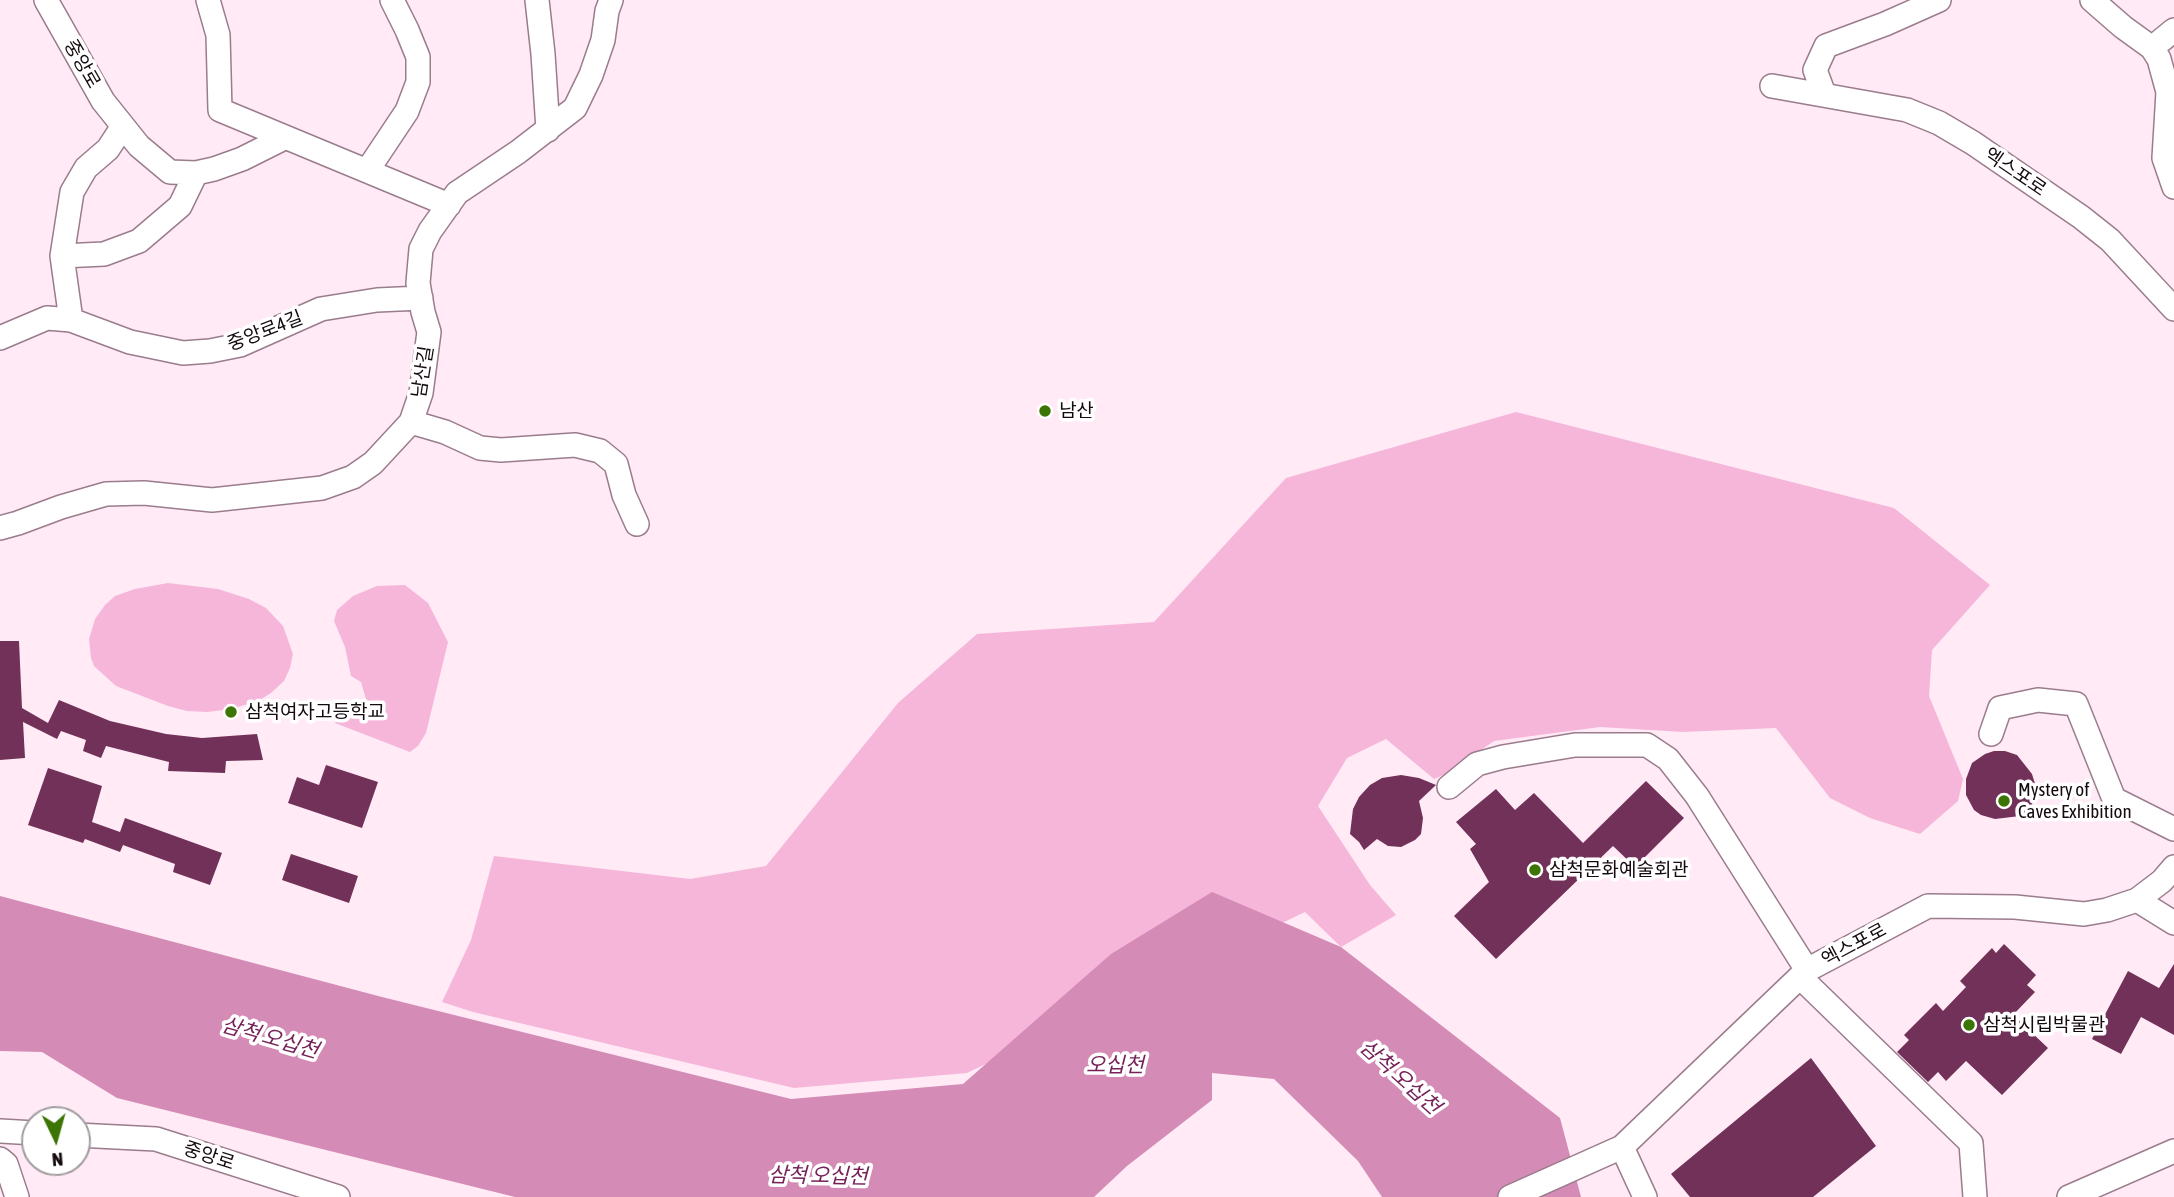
<!DOCTYPE html>
<html>
<head>
<meta charset="utf-8">
<style>
  body { margin:0 }
  #map { position:relative; width:2174px; height:1197px; overflow:hidden; background:#ffeaf5; font-family:"Asap Condensed",sans-serif }
  canvas { display:block }
  .north { position:absolute; left:21px; top:1106px; width:70px; height:70px; box-sizing:border-box; background:#fff; border:2px solid #a19d9f; border-radius:50%; rotate:175deg; font-size:19px; font-weight:700; line-height:28px; text-align:center; color:#140a10 }
  .north::after { content:''; display:block; margin:auto; width:24px; height:32px; background:#3d7504; clip-path:polygon(50% 0,100% 100%,50% 72%,0 100%) }
</style>
</head>
<body>
<div id="map">
<canvas width="2174" height="1197"></canvas>
<div class="north">N</div>
</div>
<script>
const context = document.querySelector('canvas').getContext('2d');
context.lineJoin = 'round';
function paint(path, color) { context.fillStyle = color; context.fill(path, 'evenodd'); }
const shape = rows => new Path2D(rows.map(r => 'M' + r).join(''));
function trace(path, color, width, dash) { context.strokeStyle = color; context.lineWidth = width; context.lineCap = dash ? 'butt' : 'round'; context.setLineDash(dash || []); context.stroke(path); }
function label(font, color, halo, rows, align = 'center') {
  context.font = font + ' "Asap Condensed","Noto Sans KR",sans-serif'; context.lineWidth = 7; context.setLineDash([]); context.textBaseline = 'middle'; context.strokeStyle = halo; context.fillStyle = color; for (const [text, x, y, turn = 0] of rows) {
    context.save(); context.translate(x, y); context.rotate((+turn || 0) * Math.PI / 180); context.textAlign = isNaN(turn) ? turn : align; if (halo) context.strokeText(text, 0, 0); context.fillText(text, 0, 0); context.restore();
  }
}
const green = shape([
  [1516,412,1894,508,1990,585,1932,650,1929,696,1963,779,1958,801,1920,834,1870,818,1830,798,1776,728,1683,732,1600,727,1494,741,1446,774,1434,779,1386,739,1347,758,1318,806,1370,885,1396,915,1341,947,1305,912,967,1073,794,1088,473,1012,442,1002,471,940,494,856,690,879,766,866,898,703,977,634,1154,622,1286,478],
  [168,583,218,589,249,599,266,608,283,626,293,654,290,668,284,681,271,693,258,701,231,709,207,712,187,711,168,706,116,686,94,666,91,658,89,639,95,619,105,605,115,596,135,589],
  [405,585,428,603,448,642,426,733,418,746,410,752,335,723,346,702,366,699,361,682,351,676,345,647,334,621,337,610,353,596,377,586]
]);
const water = shape([
  [1212,892,1341,947,1560,1118,1581,1197,1382,1197,1358,1161,1274,1079,1212,1073,1212,1100,1127,1166,1094,1197,515,1197,117,1098,42,1052,0,1051,0,896,382,997,791,1099,963,1084,1111,954]
]);
const building = shape([
  [0,641,19,641,22,708,48,723,59,700,110,721,166,734,202,738,257,734,263,760,226,761,225,773,168,771,169,762,106,746,101,758,83,751,86,740,61,731,57,739,23,722,25,758,0,760],
  [1994,751,2005,751,2017,755,2032,774,2036,787,2034,799,2030,810,2020,816,1995,819,1981,815,1974,810,1966,795,1966,779,1972,763,1985,754],
  [326,765,378,782,362,828,288,803,297,777,319,785],
  [48,768,102,786,92,822,120,832,125,818,222,853,210,885,173,872,175,864,123,845,120,852,85,839,83,843,28,825],
  [1401,775,1419,778,1436,785,1419,801,1423,818,1421,834,1415,840,1401,847,1388,846,1377,839,1364,850,1359,842,1350,834,1353,809,1359,797,1370,785,1382,778],
  [1646,781,1684,818,1635,867,1613,846,1496,959,1454,916,1489,882,1470,849,1476,844,1456,822,1496,789,1515,810,1534,793,1583,843],
  [291,854,358,876,349,903,282,880],
  [2004,944,2036,975,2027,985,2035,992,2013,1015,2048,1048,2002,1095,1966,1061,1946,1081,1938,1072,1928,1082,1897,1052,1909,1040,1904,1035,1936,1003,1943,1011,1966,987,1960,981,1992,948,1996,953],
  [2174,964,2174,1035,2141,1017,2121,1054,2092,1039,2128,971,2159,988],
  [1811,1058,1876,1146,1813,1197,1690,1197,1671,1174]
]);
const minor = shape([
  [46,0,103,101,123,126],
  [208,0,218,35,220,110,449,205],
  [537,0,543,54,548,130],
  [2092,0,2123,27,2152,48,2159,59,2168,92,2164,158,2174,187],
  [2152,48,2174,30],
  [1772,86,1907,110,1939,123,1973,143,2081,217,2110,240,2174,309],
  [1824,94,1815,70,1826,46,1885,24,1939,0],
  [367,171,407,111,418,82,418,57,407,30,392,0],
  [62,256,104,254,139,241,180,206,196,173],
  [71,320,62,256,72,192,86,168,108,149,123,126,139,146,170,172,196,173,214,169,242,159,284,138],
  [0,338,47,318,71,320,130,342,159,348,183,353,210,351,240,345,321,309,377,300,421,298],
  [411,422,445,432,480,448,501,450,575,445,600,451,616,464,624,495,637,524],
  [0,528,18,523,61,507,106,494,144,493,212,500,322,488,353,477,373,463,411,422,421,393,429,332,423,312,418,283,421,249,430,231,457,193,518,152,575,108,591,75,603,40,607,11,611,0],
  [1991,734,2000,708,2038,700,2076,704,2114,799,2174,829],
  [1449,787,1477,764,1503,757,1575,745,1647,745,1668,759,1697,796,1807,970],
  [2137,900,2174,923],
  [1800,977,1971,1143,1975,1197],
  [0,1131,35,1133],
  [77,1135,156,1139,338,1197],
  [1622,1147,1645,1197],
  [0,1159,6,1164,17,1197],
  [1510,1197,1622,1147,1807,970,1928,906,2015,907,2084,914,2107,910,2137,900,2162,881,2174,867],
  [2069,1197,2174,1151]
]);
const markers = [
  [1045,411,7,"#3d7504"],
  [231,712,7,"#3d7504"],
  [2004,801,7,"#3d7504"],
  [1535,870,7,"#3d7504"],
  [1969,1025,7,"#3d7504"]
];
const streetNames = [
  ["중앙로",82,64,60],
  ["엑스포로",2015,172,34],
  ["중앙로4길",265,331,-21],
  ["남산길",423,372,-81],
  ["엑스포로",1854,945,-28],
  ["중앙로",209,1156,18]
];
const poiNames = [
  ["남산",1059,411],
  ["삼척여자고등학교",245,712],
  ["Mystery of",2018,790],
  ["Caves Exhibition",2018,812],
  ["삼척문화예술회관",1549,870],
  ["삼척시립박물관",1983,1025]
];
const waterNames = [
  ["삼척 오십천",270,1038,16],
  ["오십천",1115,1065],
  ["삼척 오십천",1400,1077,42],
  ["삼척 오십천",818,1176,1]
];
paint(green, '#f6b6da');
paint(water, '#d48bb5');
paint(building, '#713159');
trace(minor, '#9a7c8d', 26);
trace(minor, '#fff', 23);
for (const [x, y, r, color] of markers) { const dot = new Path2D(); dot.arc(x, y, r, 0, 2 * Math.PI); context.fillStyle = color; context.fill(dot); trace(dot, '#fff', 2.5); }
label('19px', '#140a10', '#fff', streetNames);
label('19px', '#140a10', '#fff', poiNames, 'left');
label('italic 21px', '#772159', '#fff', waterNames);
</script>
</body>
</html>
